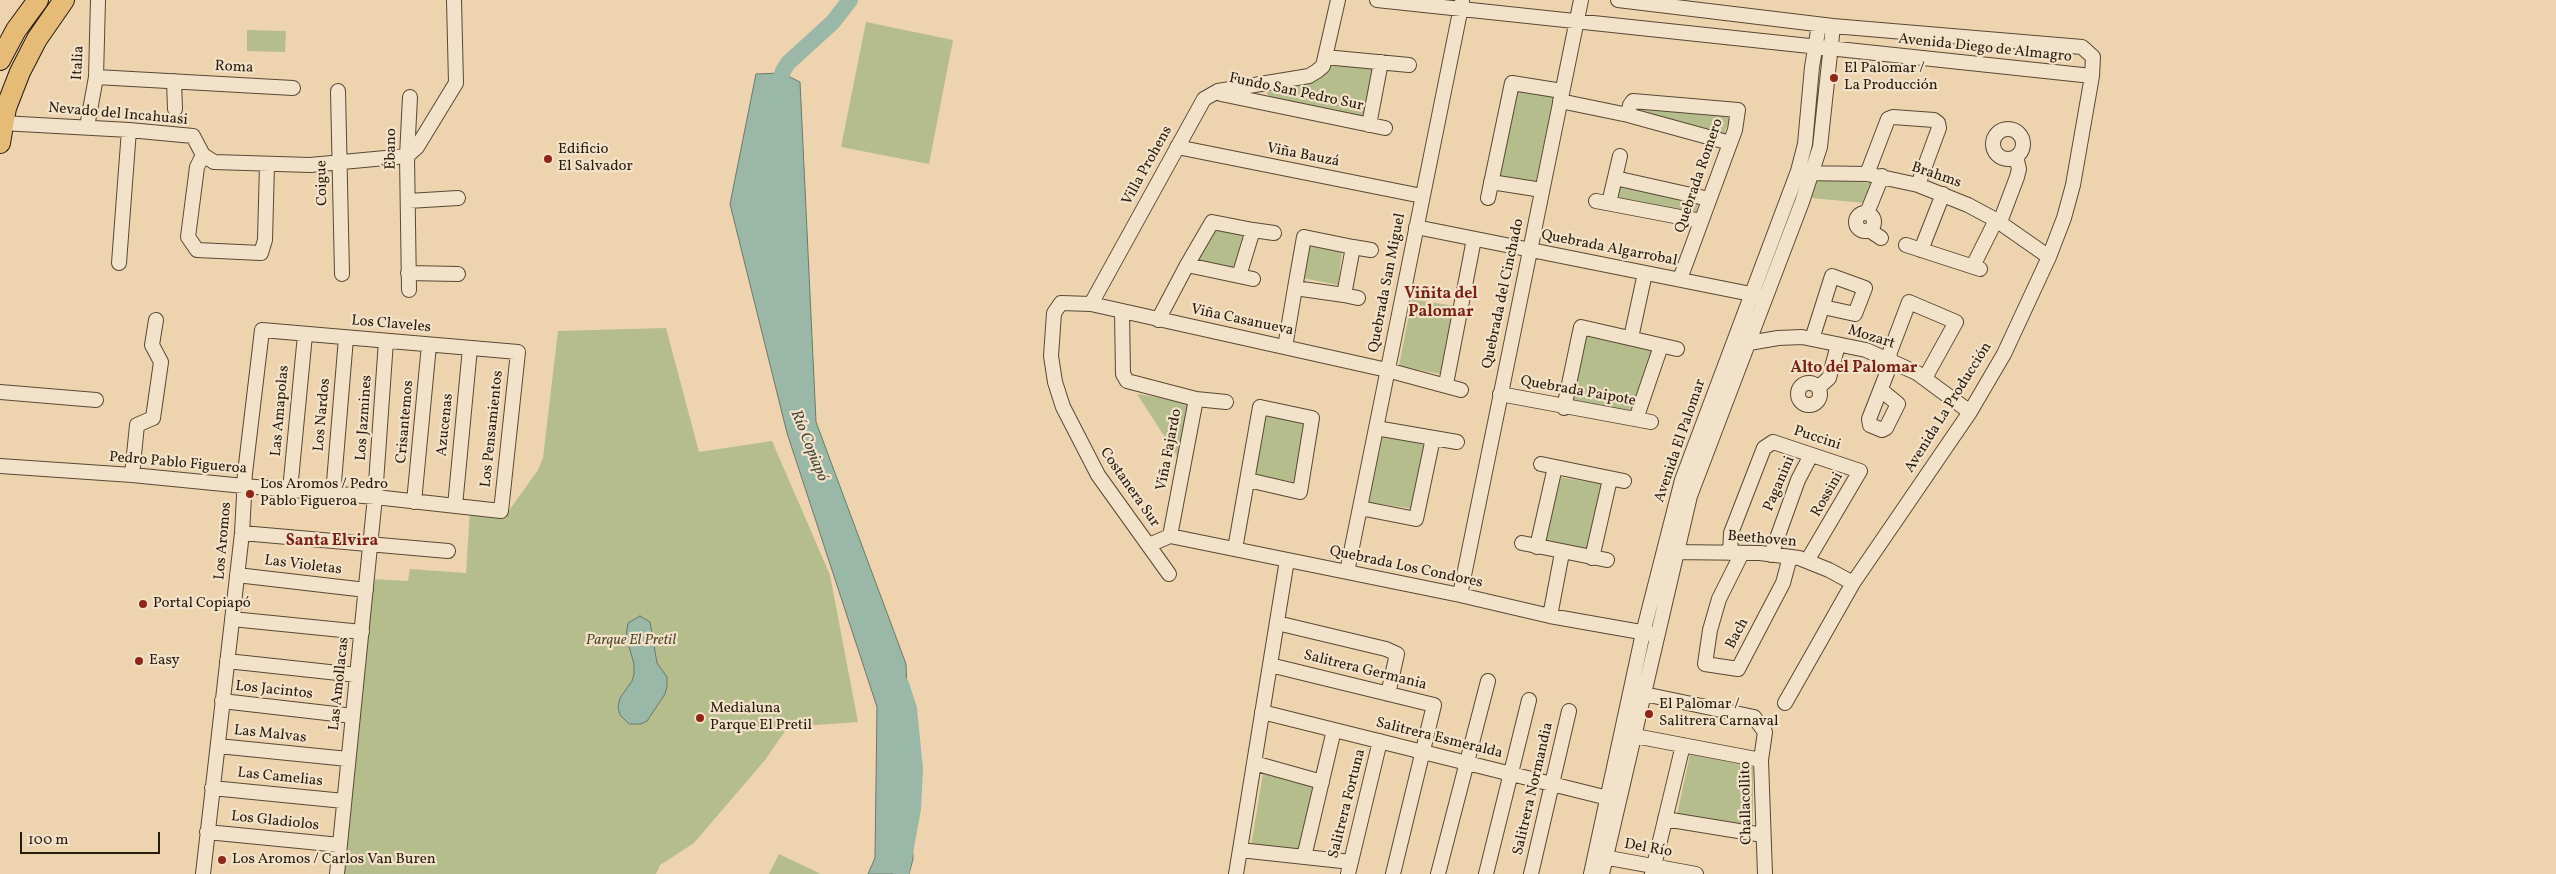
<!DOCTYPE html>
<html>
<head>
<meta charset="utf-8">
<style>
  body { margin:0 }
  #map { position:relative; width:2556px; height:874px; overflow:hidden; background:#edd3ae; font-family:Vollkorn,serif }
  canvas { display:block }
  .scale { position:absolute; left:20px; top:832px; width:140px; height:22px; box-sizing:border-box; border:2px solid #271b0c; border-top:0; padding-left:6px; font-size:15px; line-height:18px; white-space:nowrap; color:#271b0c; -webkit-text-stroke:4px #f3e2ca; paint-order:stroke }
</style>
</head>
<body>
<div id="map">
<canvas width="2556" height="874"></canvas>
<div class="scale">100 m</div>
</div>
<script>
const context = document.querySelector('canvas').getContext('2d');
context.lineJoin = 'round';
function paint(path, color) { context.fillStyle = color; context.fill(path, 'evenodd'); }
const shape = rows => new Path2D(rows.map(r => 'M' + r).join(''));
function trace(path, color, width, dash) { context.strokeStyle = color; context.lineWidth = width; context.lineCap = dash ? 'butt' : 'round'; context.setLineDash(dash || []); context.stroke(path); }
function label(font, color, halo, rows, align = 'center') {
  context.font = font + ' Vollkorn,serif'; context.lineWidth = 4.5; context.setLineDash([]); context.textBaseline = 'middle'; context.strokeStyle = halo; context.fillStyle = color; for (const [text, x, y, turn = 0] of rows) {
    context.save(); context.translate(x, y); context.rotate((+turn || 0) * Math.PI / 180); context.textAlign = isNaN(turn) ? turn : align; if (halo) context.strokeText(text, 0, 0); context.fillText(text, 0, 0); context.restore();
  }
}
const green = shape([
  [866,22,953,40,929,164,841,147],
  [247,30,286,31,285,52,247,51],
  [1330,64,1372,67,1364,116,1270,99,1267,93,1270,89],
  [1515,88,1554,95,1536,181,1497,178],
  [1633,108,1731,116,1724,134,1638,113],
  [1815,178,1871,183,1865,203,1811,198],
  [1617,185,1699,202,1695,215,1614,199],
  [1214,227,1245,234,1235,269,1195,261],
  [1308,246,1342,252,1338,285,1303,278],
  [1412,299,1454,306,1440,374,1399,366],
  [666,328,699,452,772,441,830,575,858,722,788,727,765,760,694,843,660,865,656,874,341,874,371,579,408,581,410,569,466,573,470,512,508,512,538,470,543,458,558,331],
  [1589,334,1651,348,1654,353,1632,412,1571,402,1584,338],
  [1137,394,1190,402,1177,456],
  [1266,413,1304,421,1294,482,1254,475],
  [1381,437,1425,442,1413,509,1368,502],
  [1559,477,1602,484,1588,551,1544,543],
  [1690,754,1753,767,1753,828,1677,815],
  [1263,773,1314,785,1299,850,1251,846],
  [779,854,821,874,769,874]
]);
const water = shape([
  [782,73,800,82,816,422,906,664,913,859,909,874,868,874,875,858,877,707,787,433,730,204,756,74,782,73],
  [640,616,650,622,657,663,667,677,667,686,665,694,647,721,641,724,629,724,620,715,618,707,620,698,632,681,634,674,634,664,626,636,628,623,640,616]
]);
const river = shape([
  [776,95,783,71,788,63,833,22,850,0],
  [901,874,913,809,915,769,909,709,901,684]
]);
const minor = shape([
  [1377,0,2092,76],
  [1618,0,1833,26,2082,47,2093,57,2092,76,2073,185,2064,218,2049,257,2004,354,1970,412,1853,583,1785,703],
  [1325,57,1409,65],
  [96,77,293,88],
  [174,81,175,109],
  [338,91,342,274],
  [1221,94,1385,128],
  [1560,101,1628,115,1730,143],
  [1628,115,1630,105,1633,101,1738,110,1735,130,1680,279],
  [2,123,129,130,193,136,203,155,214,162,310,165,407,156,417,147,456,83,454,0],
  [1369,125,1381,62],
  [87,127,96,77,98,0],
  '1993 144a15 15 0 1 1 30 0a15 15 0 1 1-30 0Z',
  [1177,147,1422,196],
  [203,155,197,167,188,237,197,250,261,253,265,240,267,164],
  [1803,173,1867,174,1918,185,1968,205,1996,220,2049,257],
  [1867,174,1888,119,1893,117,1934,120,1938,123,1939,128,1918,185],
  [1615,178,1709,199],
  [1491,182,1542,190],
  [1488,198,1512,83,1562,91],
  [408,201,458,198],
  [1596,201,1701,221],
  [1609,203,1620,156],
  '1856 222a9 9 0 1 1 18 0a9 9 0 1 1-18 0Z',
  [1867,213,1882,176],
  [2000,222,2017,177,2019,169,2016,157],
  [1416,227,1761,296],
  [1253,230,1274,233],
  [1869,230,1881,238],
  [1906,245,1980,269],
  [1353,247,1371,250],
  [1921,250,1943,194],
  [119,263,129,130],
  [1973,266,1996,220],
  [408,273,458,274],
  [1239,276,1253,279],
  [409,290,407,156,410,97],
  [1344,295,1358,298],
  [1091,304,1204,99,1218,91,1309,76,1317,71,1323,66,1338,0],
  [1122,312,1123,374,1127,381,1196,399,1170,536],
  [1158,320,1187,265,1212,222,1253,230,1239,276,1187,265],
  [1631,338,1645,273],
  [1812,339,1832,276,1865,288,1855,314,1823,307],
  [1749,343,1778,338,1802,337,1866,350,1917,373,1970,412],
  [1285,347,1295,288,1304,237,1353,247,1344,295,1295,288],
  '1798 394a11 11 0 1 1 22 0a11 11 0 1 1-22 0Z',
  [1446,384,1474,239],
  [1819,387,1829,378,1838,345],
  [1881,390,1898,404,1886,428,1882,430,1870,425,1869,419,1887,373,1890,352,1909,302,1956,322,1925,378],
  [0,392,96,400],
  [1500,394,1651,422],
  [1196,399,1226,402],
  [1564,408,1581,327,1677,349],
  [1636,419,1661,346],
  [1376,428,1457,442],
  [1541,464,1624,481],
  [0,466,132,475,244,486,375,497,501,511,518,352,262,330,245,473,244,486,244,496,242,533,203,874],
  [132,475,137,425,153,418,161,362,152,345,156,320],
  [290,490,305,335],
  [333,494,346,338],
  [414,502,429,345],
  [455,506,470,348],
  [1360,508,1416,519,1433,438],
  [242,533,448,551],
  [1522,543,1607,560],
  [1149,545,1170,536,1460,595,1550,616,1652,634],
  [1537,547,1555,467],
  [1235,549,1260,407,1312,418,1300,492,1248,480],
  [1670,552,1760,553,1799,558,1829,570,1853,583],
  [1730,553,1731,533,1764,448,1773,442,1860,471,1807,561],
  [1742,553,1719,599,1710,630,1705,664,1738,669,1783,583,1790,557],
  [1771,555,1798,480,1811,455],
  [1592,558,1610,479],
  [1347,572,1462,2],
  [1169,574,1098,475,1063,407,1055,382,1051,356,1054,313,1061,303,1091,304,1387,370,1461,390],
  [237,575,366,590],
  [1460,595,1581,0],
  [1550,616,1562,553],
  [232,619,362,632],
  [1277,623,1386,649,1397,654,1388,694],
  [227,661,357,675],
  [1270,665,1434,705,1393,874],
  [1644,694,1754,717,1765,732,1761,760,1765,874],
  [222,701,353,716],
  [1262,712,1608,798],
  [1635,736,1761,760],
  [218,746,348,759],
  [1254,763,1322,782],
  [212,788,344,801],
  [1665,819,1763,835],
  [207,832,340,845],
  [1240,850,1351,862],
  [1598,856,1696,874],
  [1304,857,1334,730],
  [337,874,375,497,386,341],
  [1236,874,1287,560],
  [1348,874,1380,741],
  [1438,874,1488,681],
  [1486,874,1529,700],
  [1531,874,1569,711],
  [1591,874,1643,633,1682,480,1798,171,1805,144,1812,67,1819,25],
  [1602,874,1690,496,1802,202,1820,147,1833,26],
  [1652,874,1683,745]
]);
const highway = shape([
  [0,60,16,30,38,0],
  [0,143,6,108,20,72,37,39,64,0]
]);
const markers = [
  [1834,78,5,"#8f2418"],
  [548,159,5,"#8f2418"],
  [250,494,5,"#8f2418"],
  [143,604,5,"#8f2418"],
  [139,661,5,"#8f2418"],
  [1649,714,5,"#8f2418"],
  [700,718,5,"#8f2418"],
  [222,860,5,"#8f2418"]
];
const streetNames = [
  ["Avenida Diego de Almagro",1985,49,6],
  ["Italia",79,63,-87],
  ["Roma",234,68,3],
  ["Fundo San Pedro Sur",1296,93,12],
  ["Nevado del Incahuasi",118,115,5],
  ["Ébano",392,149,-89],
  ["Viña Bauzá",1303,156,11],
  ["Villa Prohens",1148,166,-61],
  ["Quebrada Romero",1700,176,-71],
  ["Brahms",1936,176,19],
  ["Coigue",323,183,-91],
  ["Quebrada Algarrobal",1609,249,11],
  ["Quebrada San Miguel",1388,283,-79],
  ["Quebrada del Cinchado",1504,294,-78],
  ["Viña Casanueva",1242,321,12],
  ["Los Claveles",391,325,5],
  ["Mozart",1871,338,17],
  ["Quebrada Paipote",1578,392,10],
  ["Avenida La Producción",1949,408,-58],
  ["Las Amapolas",281,411,-85],
  ["Los Nardos",323,415,-85],
  ["Los Jazmines",365,418,-86],
  ["Crisantemos",406,422,-85],
  ["Azucenas",446,425,-84],
  ["Los Pensamientos",493,429,-84],
  ["Puccini",1817,439,18],
  ["Avenida El Palomar",1681,441,-71],
  ["Viña Fajardo",1170,450,-79],
  ["Pedro Pablo Figueroa",178,464,5],
  ["Paganini",1780,484,-67],
  ["Costanera Sur",1129,488,55],
  ["Rossini",1828,495,-60],
  ["Beethoven",1762,540,5],
  ["Los Aromos",224,541,-85],
  ["Las Violetas",303,566,7],
  ["Quebrada Los Condores",1406,568,12],
  ["Bach",1738,634,-62],
  ["Salitrera Germania",1365,671,14],
  ["Las Amollacas",340,684,-84],
  ["Los Jacintos",274,691,6],
  ["Las Malvas",270,735,6],
  ["Salitrera Esmeralda",1439,739,14],
  ["Las Camelias",280,778,6],
  ["Salitrera Normandia",1534,789,-77],
  ["Challacollito",1747,803,-91],
  ["Salitrera Fortuna",1348,804,-76],
  ["Los Gladiolos",275,822,6],
  ["Del Río",1648,849,10]
];
const poiNames = [
  ["El Palomar /",1844,69],
  ["La Producción",1844,86],
  ["Edificio",558,150],
  ["El Salvador",558,167],
  ["Los Aromos / Pedro",260,485],
  ["Pablo Figueroa",260,502],
  ["Portal Copiapó",153,604],
  ["Easy",149,661],
  ["El Palomar /",1659,705],
  ["Salitrera Carnaval",1659,722],
  ["Medialuna",710,709],
  ["Parque El Pretil",710,726],
  ["Los Aromos / Carlos Van Buren",232,860]
];
const parkNames = [
  ["Parque El Pretil",631,641]
];
const neighbourhoodNames = [
  ["Viñita del",1441,295],
  ["Palomar",1441,313],
  ["Alto del Palomar",1854,369],
  ["Santa Elvira",332,542]
];
const waterNames = [
  ["Río Copiapó",808,446,68]
];
paint(green, '#b5bd8c');
paint(water, '#99b8a8');
trace(water, '#6b796a', 1);
trace(river, '#99b8a8', 16);
trace(minor, '#584934', 16);
trace(highway, '#271b0c', 22);
trace(minor, '#f3e2ca', 14);
trace(highway, '#e6ba77', 20);
for (const [x, y, r, color] of markers) { const dot = new Path2D(); dot.arc(x, y, r, 0, 2 * Math.PI); context.fillStyle = color; context.fill(dot); trace(dot, '#f3e2ca', 2); }
label('15px', '#271b0c', '#f3e2ca', streetNames);
label('15px', '#271b0c', '#f3e2ca', poiNames, 'left');
label('italic 15px', '#524c32', '#f3e2ca', parkNames);
label('bold 16px', '#7a1f14', '#f3e2ca', neighbourhoodNames);
label('italic 16px', '#494a3b', '#f3e2ca', waterNames);
</script>
</body>
</html>
